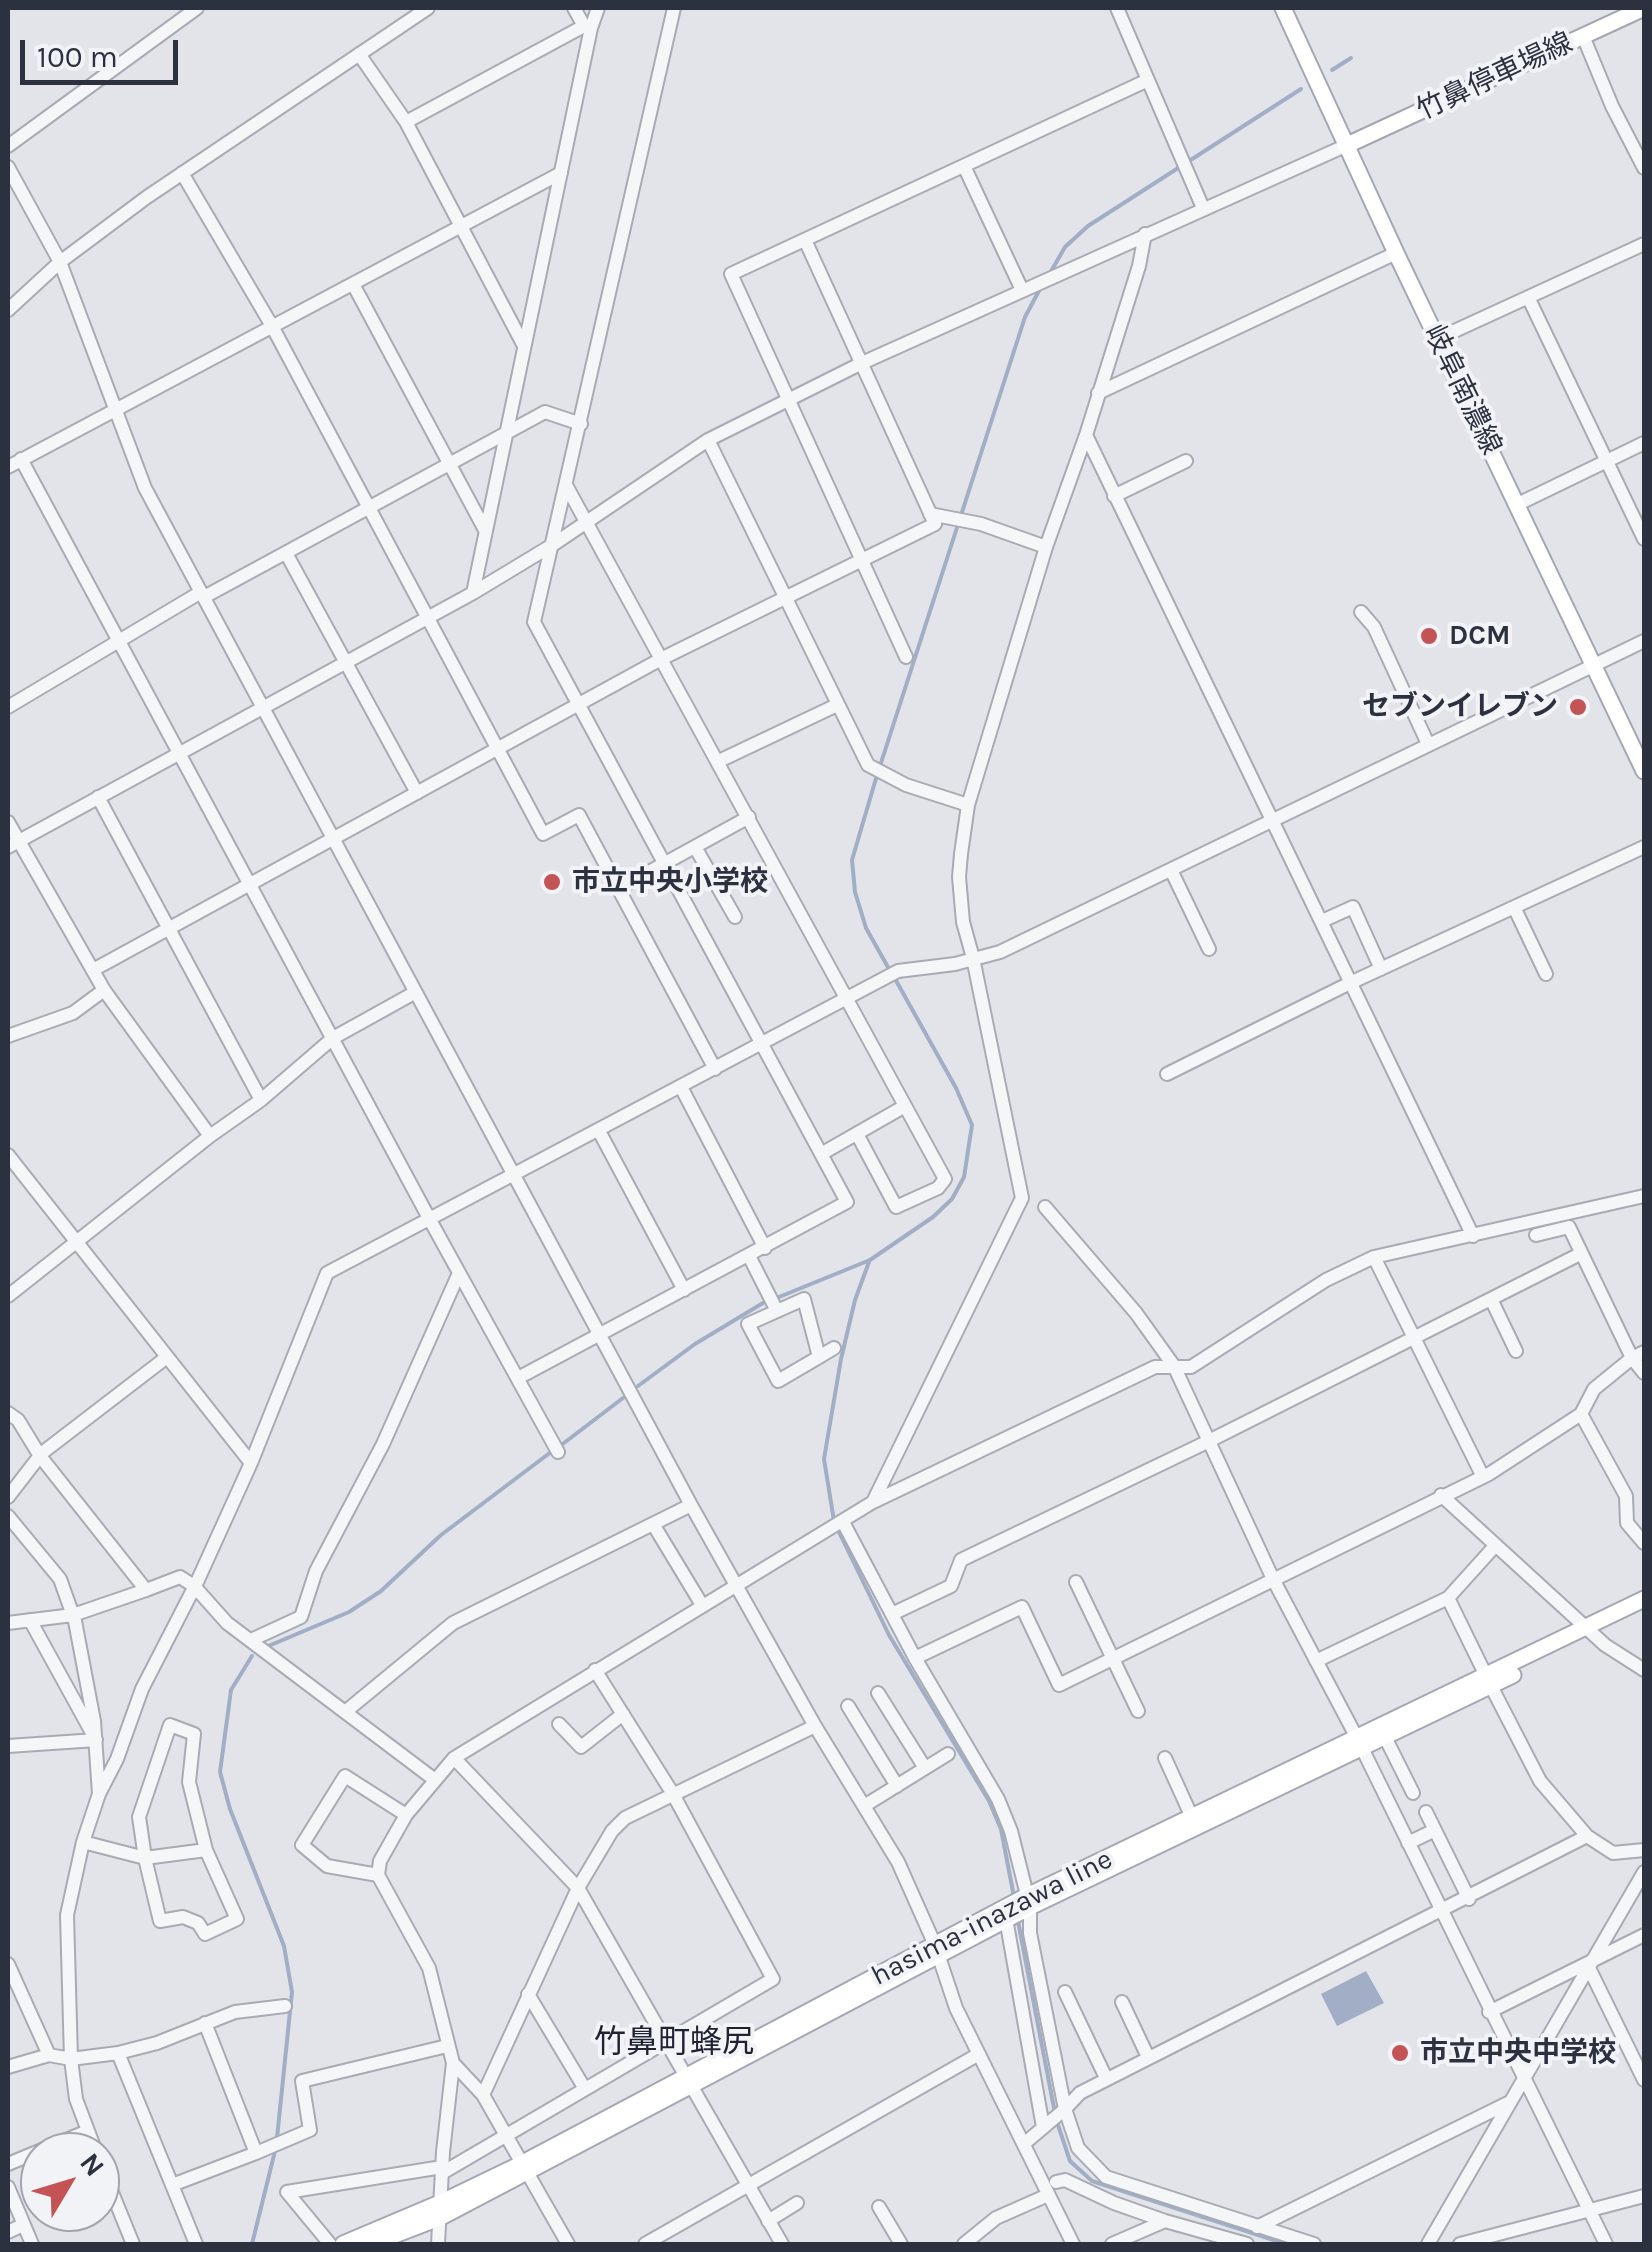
<!DOCTYPE html>
<html>
<head>
<meta charset="utf-8">
<style>
  body { margin:0 }
  #map { position:relative; width:1652px; height:2252px; overflow:hidden; background:#e2e4ea; font-family:Karla,sans-serif }
  canvas { display:block }
  .frame { position:absolute; inset:0; border:10px solid #2c3140; pointer-events:none }
  .north { position:absolute; left:20px; top:2132px; width:100px; height:100px; box-sizing:border-box; background:#f2f3f7; border:2px solid #a3a5ae; border-radius:50%; rotate:52deg; font-size:28px; font-weight:700; line-height:40px; text-align:center; color:#2c3140 }
  .north::after { content:''; display:block; margin:auto; width:35px; height:45px; background:#c35355; clip-path:polygon(50% 0,100% 100%,50% 72%,0 100%) }
  .scale { position:absolute; left:20px; top:40px; width:158px; height:45px; box-sizing:border-box; border:5px solid #2c3140; border-top:0; padding-left:12px; font-size:30px; line-height:35px; white-space:nowrap; color:#2c3140; -webkit-text-stroke:8px #f2f3f7; paint-order:stroke }
</style>
</head>
<body>
<div id="map">
<canvas width="1652" height="2252"></canvas>
<div class="frame"></div>
<div class="north">N</div>
<div class="scale">100 m</div>
</div>
<script>
const context = document.querySelector('canvas').getContext('2d');
context.lineJoin = 'round';
function paint(path, color) { context.fillStyle = color; context.fill(path, 'evenodd'); }
const shape = rows => new Path2D(rows.map(r => 'M' + r).join(''));
function trace(path, color, width, dash) { context.strokeStyle = color; context.lineWidth = width; context.lineCap = dash ? 'butt' : 'round'; context.setLineDash(dash || []); context.stroke(path); }
function label(font, color, halo, rows, align = 'center') {
  context.font = font + ' Karla,"Noto Sans JP",sans-serif'; context.lineWidth = 8; context.setLineDash([]); context.textBaseline = 'middle'; context.strokeStyle = halo; context.fillStyle = color; for (const [text, x, y, turn = 0] of rows) {
    context.save(); context.translate(x, y); context.rotate((+turn || 0) * Math.PI / 180); context.textAlign = isNaN(turn) ? turn : align; if (halo) context.strokeText(text, 0, 0); context.fillText(text, 0, 0); context.restore();
  }
}
const water = shape([
  [1366,1971,1384,2003,1337,2026,1321,1994]
]);
const stream = shape([
  [1332,70,1351,58],
  [1049,275,1065,247,1088,226,1301,89],
  [880,766,1025,317,1041,287],
  [877,775,852,860,855,892,866,928,889,969],
  [779,1297,870,1260,933,1217,952,1199,964,1177,972,1125,956,1088,894,977],
  [638,1386,695,1344,763,1303],
  [560,1446,623,1398],
  [834,1521,824,1459,841,1359,855,1300,869,1262],
  [838,1530,889,1635,989,1801,1001,1829,1014,1897],
  [266,1647,349,1612,381,1591,441,1535,551,1452],
  [252,1656,231,1690,220,1772,230,1809,284,1946,292,1992,277,2138],
  [1018,1921,1055,2113],
  [1057,2122,1070,2161,1092,2181,1286,2244],
  [252,2244,276,2147]
]);
const minor = shape([
  [574,8,584,26],
  [1117,8,1203,208],
  [1583,36,1612,106,1644,168],
  [359,54,406,122,524,346],
  [406,122,584,26,591,28],
  [8,146,197,8],
  [964,166,1022,290],
  [8,167,60,262,145,488,691,1505,815,1726,898,1862,935,1945,956,2008,1073,2244],
  [182,173,272,326,543,834,579,815,715,1069],
  [353,284,485,530],
  [1528,297,1644,539],
  [8,310,60,262,147,197,428,8],
  [1437,339,1644,244],
  [1098,393,1396,253],
  [1086,435,1473,1236],
  [708,440,868,765,906,785,968,805],
  [21,459,430,1220,558,1452],
  [8,467,561,173],
  [567,487,945,1179,938,1188,896,1207,857,1134],
  [1114,496,1186,461],
  [1518,504,1644,443],
  [930,514,981,524,1046,547],
  [286,553,417,793],
  [473,593,591,28,598,8],
  [204,597,545,412,581,424],
  [1361,612,1374,627,1428,744],
  [906,657,731,274,1148,80],
  [8,707,201,592],
  [719,761,837,705],
  [98,797,261,1100],
  [8,822,104,990,210,1136],
  [8,847,473,593,554,544,708,440,862,363,1345,146],
  [695,847,735,917],
  [1171,870,1209,949],
  [618,889,749,817],
  [1514,907,1546,974],
  [1322,921,1353,907,1381,969],
  [93,970,663,658,935,524,805,240],
  [8,1036,73,1013,104,990],
  [1167,1074,1350,983,1644,847],
  [681,1087,765,1248],
  [599,1131,684,1290],
  [821,1154,905,1106],
  [8,1155,251,1463],
  [1045,1207,1136,1313,1174,1366,1273,1579,1357,1738,1606,2244],
  [1536,1235,1569,1227,1632,1358,1644,1373],
  [749,1256,777,1311],
  [1374,1257,1483,1477],
  [8,1296,210,1136,261,1100,333,1038,414,993],
  [1491,1299,1516,1351],
  [819,1357,804,1299,748,1324,778,1381,819,1357,834,1348],
  [518,1378,847,1202,534,622,674,8],
  [8,1413,18,1420,40,1456,146,1590,180,1577,194,1586,227,1623,435,1780],
  [1581,1414,1626,1496,1627,1523,1644,1543],
  [1441,1495,1605,1645,1644,1670],
  [8,1497,42,1453,167,1357],
  [873,1502,1022,1198,973,958,963,922,959,877,961,854,968,805,1046,547,1086,435,1139,266,1145,234],
  [8,1516,60,1579,75,1621,94,1721,99,1794,83,1842,67,1915,71,2059,76,2099,96,2152],
  [843,1522,915,1658,998,1799,1011,1831,1030,1907,1030,1933,1065,2109,1078,2148,1106,2177,1314,2244],
  [653,1524,702,1605],
  [1494,1547,1448,1598,1491,1686,1540,1781,1587,1836,1613,1853,1644,1850],
  [1076,1582,1138,1711],
  [892,1614,951,1586,961,1560,1207,1442,1580,1254],
  [8,1623,73,1615,146,1590],
  [251,1640,301,1617,316,1571,383,1444,459,1273],
  [915,1658,1022,1607,1059,1685,1489,1474,1581,1414,1594,1389,1632,1358,1644,1352],
  [1316,1661,1448,1598],
  [878,1693,925,1768],
  [848,1706,897,1786],
  [345,1712,453,1623,691,1505],
  [559,1724,581,1747,623,1714],
  [1381,1729,1413,1793],
  [8,1746,96,1740,30,1620],
  [454,1758,578,1888,782,2244],
  [1165,1758,1195,1824],
  [99,1794,117,1759,142,1689,197,1582,251,1463,327,1273,898,971,955,964,1000,952,1644,641],
  [864,1806,948,1754],
  [1426,1812,1469,1899],
  [83,1842,145,1858,206,1850,237,1919,205,1934,198,1923,183,1917,160,1921,145,1858,139,1817,170,1725,194,1734,189,1782,206,1850],
  [1408,1843,1435,1830],
  [378,1875,327,1866,302,1845,345,1776,406,1815],
  [1005,1913,1043,2127],
  [8,1964,49,2055],
  [1589,1968,1644,2080],
  [1065,1992,1106,2078],
  [528,1994,585,2089],
  [1122,2002,1148,2057],
  [1489,2012,1644,1935],
  [118,2053,172,2185],
  [8,2067,49,2055,71,2059,118,2053,157,2043,235,2012,285,2006],
  [483,2095,578,1888,612,1831,625,1818,815,1726],
  [1025,2143,1065,2109,1080,2093,1587,1836],
  [256,2153,310,2130,302,2081,447,2046],
  [100,2163,133,2244],
  [8,2164,88,2131],
  [442,2173,773,1979,673,1794,595,1670],
  [1056,2182,1065,2180,1114,2203,1165,2221],
  [8,2187,32,2244],
  [879,2207,901,2244],
  [768,2221,797,2203],
  [1257,2227,1508,2103],
  [8,2232,23,2225],
  [196,2244,172,2185,256,2153,205,2023],
  [330,2244,287,2192,442,2167],
  [438,2244,443,2152,453,2063],
  [568,2244,483,2095,453,2063,429,1968,378,1875,380,1861,406,1815,454,1758,873,1502,1155,1367,1191,1367,1326,1280,1374,1257,1644,1196],
  [645,2244,979,2054],
  [964,2244,996,2218,1048,2195],
  [1112,2244,1165,2221,1247,2244],
  [1428,2244,1644,1872],
  [1460,2244,1644,2196]
]);
const major = shape([
  [1283,8,1396,253,1644,771],
  [1345,146,1644,8],
  [343,2244,440,2203,521,2164,1025,1897,1644,1599],
  [371,2244,439,2218,1030,1907,1513,1675]
]);
const markers = [
  [1429,636,10,"#c35355"],
  [1578,707,10,"#c35355"],
  [552,882,10,"#c35355"],
  [1400,2053,10,"#c35355"]
];
const streetNames = [
  ["竹鼻停車場線",1495,77,-25],
  ["岐阜南濃線",1462,390,64],
  ["hasima-inazawa line",992,1918,-27]
];
const poiNames = [
  ["DCM",1449,636],
  ["セブンイレブン",1558,707,"right"],
  ["市立中央小学校",572,882],
  ["市立中央中学校",1420,2053]
];
const quarterNames = [
  ["竹鼻町蜂尻",674,2043]
];
paint(water, '#a1aec6');
trace(stream, '#a1aec6', 4);
trace(minor, '#a8abb4', 16);
trace(major, '#a3a7b4', 19);
trace(minor, '#f5f6f8', 12);
trace(major, '#fff', 15);
for (const [x, y, r, color] of markers) { const dot = new Path2D(); dot.arc(x, y, r, 0, 2 * Math.PI); context.fillStyle = color; context.fill(dot); trace(dot, '#f2f3f7', 4); }
label('28px', '#2c3140', '#f2f3f7', streetNames);
label('bold 28px', '#2c3140', '#f2f3f7', poiNames, 'left');
label('32px', '#1e2231', '#f2f3f7', quarterNames);
</script>
</body>
</html>
